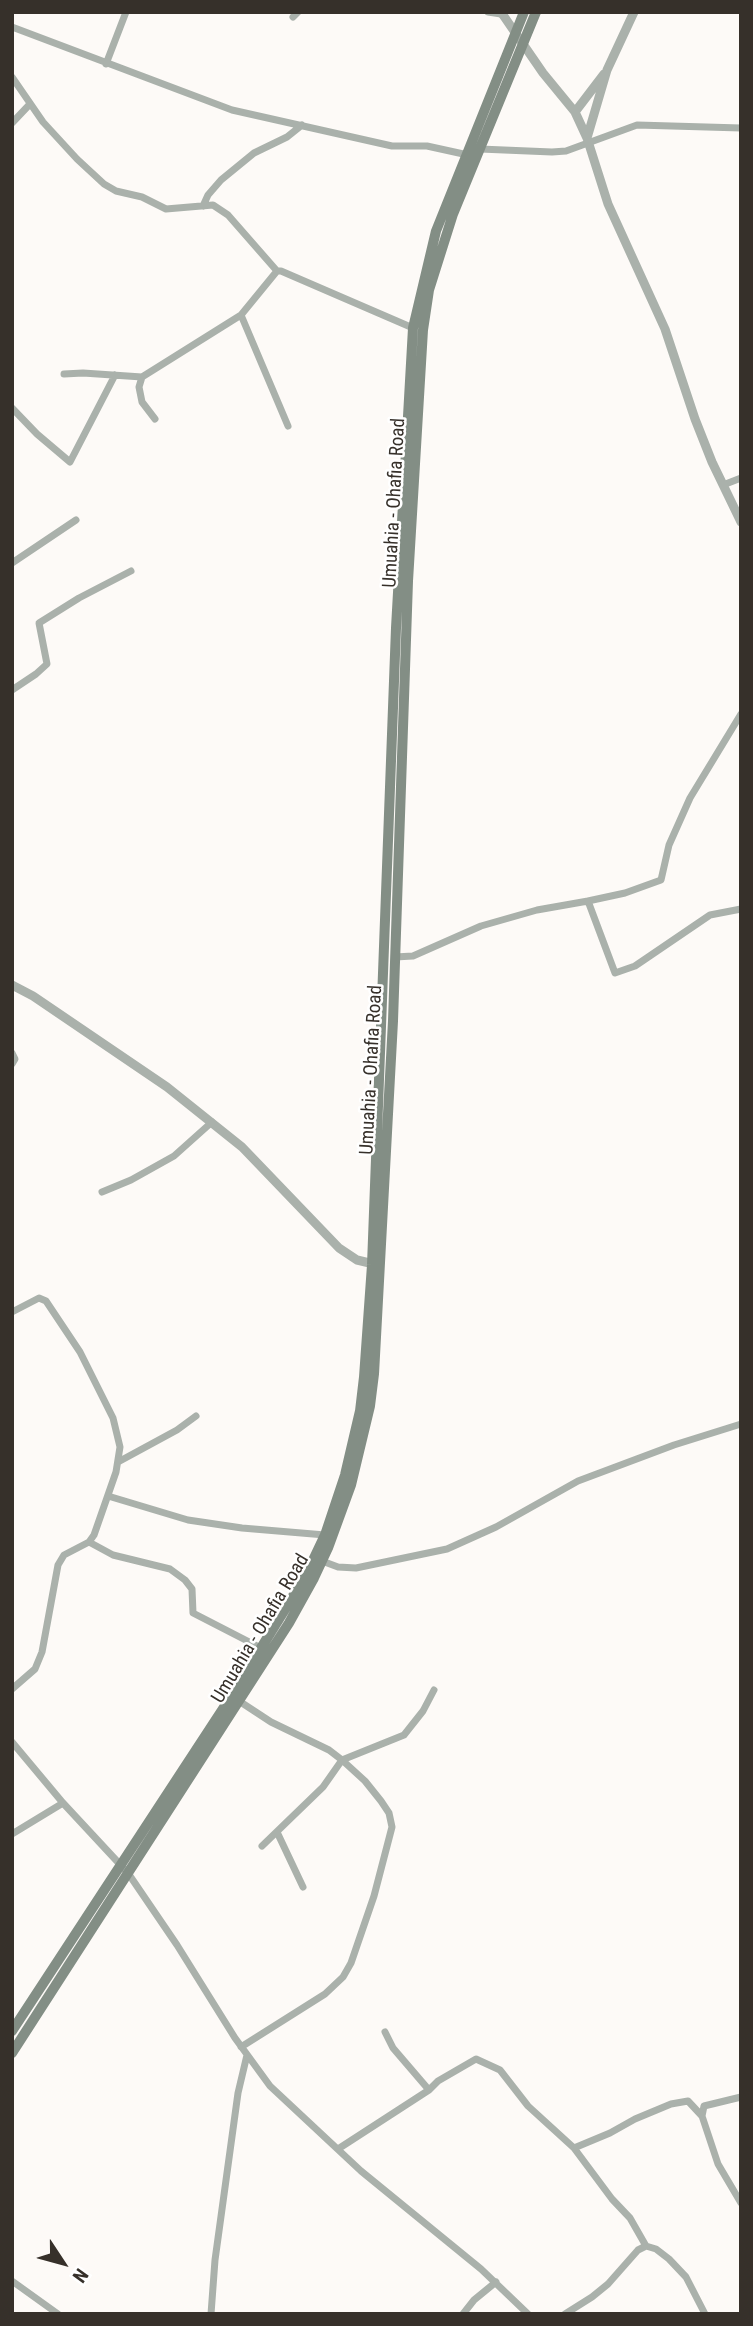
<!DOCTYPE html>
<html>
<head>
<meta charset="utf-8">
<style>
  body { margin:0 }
  #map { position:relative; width:753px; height:2326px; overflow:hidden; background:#fdfaf7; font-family:"Roboto Condensed",sans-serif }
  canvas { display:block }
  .frame { position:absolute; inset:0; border:14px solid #36302a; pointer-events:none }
  .north { position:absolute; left:28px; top:2228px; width:70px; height:70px; -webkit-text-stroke:5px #fff; paint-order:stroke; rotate:126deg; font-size:19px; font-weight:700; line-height:28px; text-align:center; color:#36302a }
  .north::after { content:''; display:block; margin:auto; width:24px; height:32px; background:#36302a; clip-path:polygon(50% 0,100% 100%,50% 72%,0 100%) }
</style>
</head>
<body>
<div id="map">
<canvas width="753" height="2326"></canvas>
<div class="frame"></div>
<div class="north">N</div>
</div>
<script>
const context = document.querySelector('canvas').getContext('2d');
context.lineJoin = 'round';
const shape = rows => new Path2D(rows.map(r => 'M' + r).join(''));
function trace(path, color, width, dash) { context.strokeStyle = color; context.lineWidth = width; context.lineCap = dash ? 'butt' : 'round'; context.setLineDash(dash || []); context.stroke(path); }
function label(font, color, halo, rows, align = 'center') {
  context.font = font + ' "Roboto Condensed",sans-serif'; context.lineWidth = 5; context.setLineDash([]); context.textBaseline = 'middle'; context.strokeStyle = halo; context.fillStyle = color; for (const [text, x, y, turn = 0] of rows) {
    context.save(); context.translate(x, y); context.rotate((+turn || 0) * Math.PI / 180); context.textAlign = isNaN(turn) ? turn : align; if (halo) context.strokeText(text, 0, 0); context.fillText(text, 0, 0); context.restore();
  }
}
const minor = shape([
  [488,12,501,14],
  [293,17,298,12],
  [12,27,232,110,392,146,427,146,468,155],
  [106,64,126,12],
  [12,77,43,122,77,159,104,184,116,191,142,197,166,209,213,205,228,215,277,271],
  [12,123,30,104],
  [480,149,552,152,566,151,637,125,741,128],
  [203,206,208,195,221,180,254,153,287,137,302,125],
  [241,315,288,426],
  [64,374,83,373,142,377],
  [12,408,37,434,70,462,115,375],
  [155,419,142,402,139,387,142,377,241,315,277,271,281,271,413,328],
  [723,485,741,478],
  [12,563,76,520],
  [12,690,36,674,47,664,39,623,79,598,131,571],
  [588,901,625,893,661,880,669,845,690,798,741,714],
  [395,957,413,956,481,926,537,910,588,901,615,973,635,966,710,915,741,909],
  [12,1053,15,1059,12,1064],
  [102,1192,131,1180,174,1156,212,1122],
  [12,1312,39,1298,46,1301,80,1352,113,1418,120,1447,116,1472,94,1535,89,1542,64,1555,58,1565,42,1652,35,1669,12,1689],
  [118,1462,177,1430,196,1416],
  [108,1496,188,1520,242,1528,325,1535],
  [89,1542,113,1555,170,1569,185,1580,192,1589,193,1613,261,1648],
  [322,1561,338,1567,356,1568,447,1549,496,1527,578,1481,674,1445,741,1424],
  [239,1701,271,1722,329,1750,342,1760,365,1781,381,1801,389,1813,392,1827,374,1896,351,1963,343,1977,325,1994,241,2047],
  [12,1742,63,1803,128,1873,177,1945,235,2038,270,2086,361,2171,481,2269,528,2314],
  [277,1832,303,1887],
  [12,1834,63,1803],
  [262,1846,323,1787,342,1760,404,1735,423,1711,434,1690],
  [385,2032,393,2048,429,2090,438,2081,476,2059,500,2070,528,2106,574,2148,610,2133,635,2119,671,2104,688,2101,702,2116],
  [741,2097,704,2106,702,2116,718,2164,741,2203],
  [574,2148,612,2199,630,2218,646,2246],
  [338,2149,429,2090],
  [12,2281,58,2314],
  [211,2314,215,2260,238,2093,247,2055],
  [463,2314,474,2300,496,2282],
  [565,2314,592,2297,608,2284,638,2250,646,2246,656,2249,669,2259,686,2277,705,2314]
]);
const tertiary = shape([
  [501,12,543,73,575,112,587,138,608,204,665,329,695,419,712,462,741,522],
  [575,112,604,74],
  [587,138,607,70,634,12],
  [12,985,33,996,167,1087,242,1147,339,1248,357,1260,378,1265]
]);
const secondary = shape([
  [12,2031,232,1695,287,1606,307,1573,325,1535,345,1475,360,1411,364,1377,372,1265,396,628,413,328,436,231,524,12],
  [12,2053,289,1623,314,1578,328,1548,351,1485,370,1406,374,1374,393,1021,408,581,423,330,429,290,453,214,536,12]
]);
const streetNames = [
  ["Umuahia - Ohafia Road",395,503,-87],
  ["Umuahia - Ohafia Road",372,1070,-87],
  ["Umuahia - Ohafia Road",261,1629,-59]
];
trace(minor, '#aab1ab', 7);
trace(tertiary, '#aab1ab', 9);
trace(secondary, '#838e85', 10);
label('19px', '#36302a', '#fff', streetNames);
</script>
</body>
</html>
